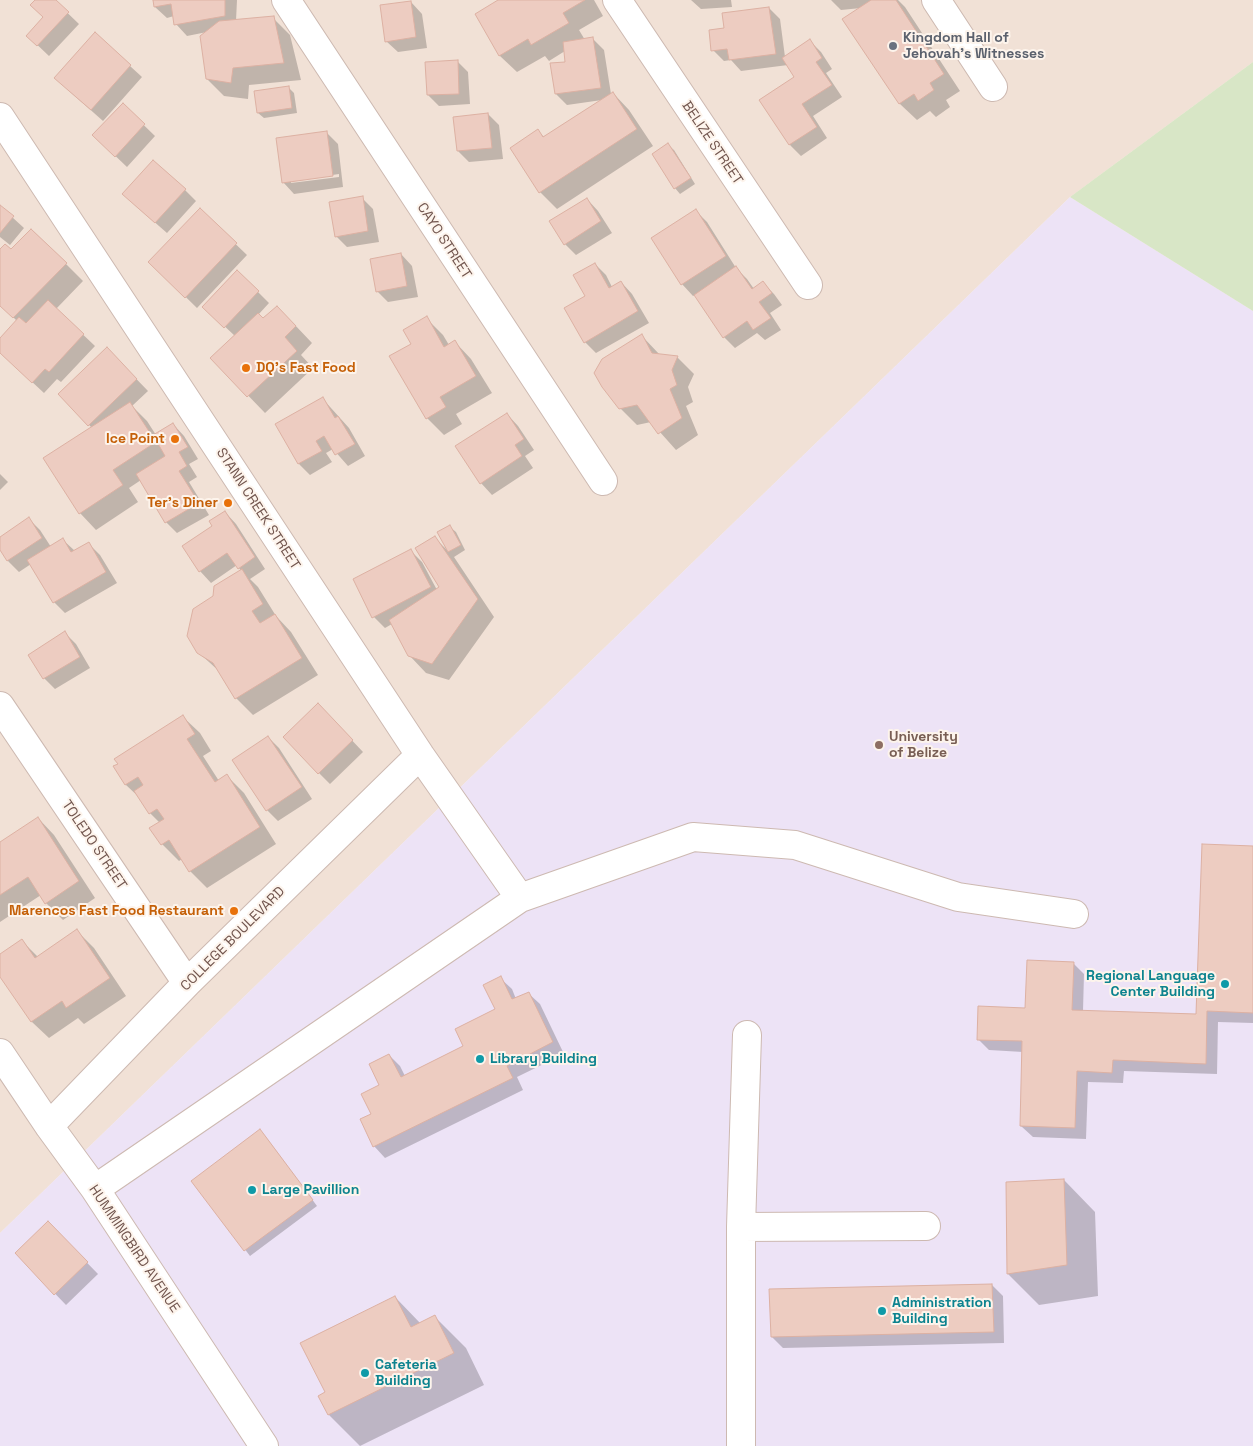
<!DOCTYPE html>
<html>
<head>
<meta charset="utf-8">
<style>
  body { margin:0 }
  canvas { display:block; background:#faf0e7 }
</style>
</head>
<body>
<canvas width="1253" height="1446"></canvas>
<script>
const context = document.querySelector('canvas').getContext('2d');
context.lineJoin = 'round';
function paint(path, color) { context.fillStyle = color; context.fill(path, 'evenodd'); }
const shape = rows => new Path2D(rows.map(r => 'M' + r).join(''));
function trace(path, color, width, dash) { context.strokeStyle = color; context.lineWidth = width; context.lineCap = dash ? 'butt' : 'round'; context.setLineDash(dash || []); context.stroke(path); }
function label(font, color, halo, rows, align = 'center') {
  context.font = font + ' "Space Grotesk",sans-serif'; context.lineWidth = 4; context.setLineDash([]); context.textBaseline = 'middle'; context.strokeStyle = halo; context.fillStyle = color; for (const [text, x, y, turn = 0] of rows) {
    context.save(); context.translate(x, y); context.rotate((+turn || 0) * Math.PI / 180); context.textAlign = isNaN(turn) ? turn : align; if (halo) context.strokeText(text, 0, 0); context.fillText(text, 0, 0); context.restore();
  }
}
const residential = shape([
  [0,0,1253,0,1253,62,1070,197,0,1233]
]);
const education = shape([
  [1070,197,1253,311,1253,1446,0,1446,0,1233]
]);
const green = shape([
  [1253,62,1253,311,1070,197]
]);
const shadow = shape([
  [37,0,54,0,79,24,49,56,28,36,45,18],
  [154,0,237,0,236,21,273,18,290,35,301,80,249,85,248,99,224,96,207,79,207,32,187,36,176,24,174,16,167,18,155,7],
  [502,0,594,0,603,16,579,30,585,40,593,39,604,50,611,94,613,93,629,110,653,146,557,209,540,192,512,148,538,131,544,137,602,100,567,105,556,94,567,63,565,51,549,61,545,56,517,72,500,56,476,14],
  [691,0,731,0,732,7,701,9],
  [831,0,898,0,905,7,960,91,946,100,950,107,936,117,930,111,917,120,900,104,844,19,861,8,841,10],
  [411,2,422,14,427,48,398,52,386,41],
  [769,8,780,19,785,57,810,41,821,52,832,69,826,73,842,97,813,116,827,138,801,156,790,145,761,100,796,77,788,65,741,71,731,60,724,61,713,50,726,29],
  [95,34,142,77,103,121,67,89],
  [457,61,468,72,470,104,439,106,428,95],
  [289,88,294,93,297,113,264,118,258,113],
  [123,105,155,136,127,167,105,146],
  [488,114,499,125,503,159,469,162,458,151],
  [326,132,338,144,343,187,294,194,283,182],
  [339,174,339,177,291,183,291,181],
  [668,145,674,150,695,184,680,194,675,188],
  [185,190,196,201,167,233,135,205],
  [362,198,373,209,379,242,347,247,336,236],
  [587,199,598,211,612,233,576,255,565,244],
  [0,206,24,228,10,245,0,237],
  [200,210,247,255,197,308,150,262],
  [696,211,707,222,736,268,747,279,754,289,763,283,774,294,782,305,770,313,781,330,765,340,757,333,735,348,724,337,695,295,693,296,682,284,653,238],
  [32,230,83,281,56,309,95,346,61,382,57,379,44,393,0,352,0,339,17,321,0,304,0,251,11,251],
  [401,254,412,266,418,297,388,302,377,291],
  [595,264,606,275,612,287,621,282,632,294,649,323,596,353,585,342,587,297],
  [258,292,269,303,258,315,264,320,294,324,312,343,301,355,313,368,265,413,212,358,235,336,204,307],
  [426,318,443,335,449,345,455,342,471,359,492,393,456,414,462,424,444,435,427,418,413,344],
  [642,336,660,355,677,357,694,374,688,387,693,402,686,406,698,435,676,450,651,422,637,425,620,408],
  [118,360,148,391,132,406,147,421,156,435,173,424,184,436,198,459,189,464,197,477,189,482,209,515,177,533,166,522,141,480,129,488,138,502,96,530,80,513,92,428,59,394],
  [322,398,349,428,365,456,348,466,333,449,326,453,332,462,310,475,299,464,277,425],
  [507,414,518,426,534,450,525,456,533,468,492,495,481,483],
  [0,474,8,482,0,490],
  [225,512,236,524,265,569,250,579,258,587,276,616,291,632,318,675,253,715,236,698,220,672,198,652,214,597,241,571,237,565,211,583,200,571,184,546,214,526],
  [29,519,40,530,51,547,63,540,75,551,88,543,100,555,117,583,65,613,54,602,31,564,19,572,8,561,0,548,0,538],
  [450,527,456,532,465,550,454,557,494,617,449,680,426,673,409,655,392,624,385,628,374,617,411,551,422,562,437,590,441,587,435,538,448,551],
  [65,633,76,644,90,668,55,689,44,678],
  [329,716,363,752,330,784,319,773],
  [183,717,200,733,211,751,203,756,219,781,227,776,244,793,276,844,207,888,190,871,182,859,179,861,162,844,160,823,150,813,142,800,126,785,115,767],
  [268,737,279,748,312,799,278,821,267,810],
  [38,818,54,835,95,898,63,920,46,903,41,895,0,922,0,843],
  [1253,847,1253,1023,1218,1022,1217,1074,1124,1071,1123,1083,1088,1082,1086,1139,1033,1137,1021,1126,1023,1052,989,1050,978,1039,1026,1009,1073,963,1084,974,1083,1011,1197,1015],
  [77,931,94,948,126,996,84,1024,78,1018,49,1038,32,1022,0,975,0,956,22,941,38,957],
  [500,978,512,989,516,999,528,993,540,1004,564,1054,517,1077,523,1090,385,1158,374,1146,372,1114,389,1055,400,1066,405,1076,465,1047,497,1010],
  [265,1136,317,1206,250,1256,193,1181],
  [1064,1180,1095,1212,1098,1296,1039,1305,1008,1274],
  [59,1234,98,1274,66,1305,16,1253],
  [992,1285,1003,1296,1004,1343,783,1348,772,1337],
  [395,1297,421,1324,435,1317,466,1348,484,1385,360,1446,329,1415,320,1396,327,1393]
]);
const building = shape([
  [35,0,56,0,69,12,37,46,26,36,43,17,30,5,35,0],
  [153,0,225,0,225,16,174,25,171,4,154,7,153,0],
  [498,0,585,0,563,13,569,23,531,45,528,39,499,56,475,14,498,0],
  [871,0,896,0,944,74,930,83,934,90,918,101,914,94,899,104,842,19,871,0],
  [411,1,416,37,385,42,380,5,411,1],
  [769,7,776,54,729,60,727,49,711,51,709,30,724,28,722,13,769,7],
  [274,16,284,63,233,68,231,83,206,79,200,36,219,21,274,16],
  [95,32,131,65,91,110,54,78,95,32],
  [593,37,601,88,555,94,550,63,565,62,563,42,593,37],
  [810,39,822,58,816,62,832,85,802,104,817,127,789,145,759,100,794,77,782,58,810,39],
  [458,60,459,94,427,95,425,62,458,60],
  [289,86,292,108,257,113,254,91,289,86],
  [613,92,637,129,539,193,510,148,538,129,543,137,613,92],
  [123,103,145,124,115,157,92,135,123,103],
  [488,113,492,148,457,151,453,117,488,113],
  [327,131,333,176,282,183,276,138,327,131],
  [668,143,691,178,674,189,652,154,668,143],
  [153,160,186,189,155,223,122,194,153,160],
  [363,196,368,231,335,237,329,202,363,196],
  [587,198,601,221,564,245,549,221,587,198],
  [0,205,14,216,0,233,0,205],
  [200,208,237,243,185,298,148,262,200,208],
  [696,209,726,256,681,285,651,238,696,209],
  [31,229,67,263,13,318,0,306,0,249,5,244,11,249,31,229],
  [401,253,407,286,376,292,370,259,401,253],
  [595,263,609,288,621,281,638,311,584,343,564,308,585,296,573,275,595,263],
  [736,266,752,289,763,281,772,293,759,302,771,318,753,330,747,321,723,338,694,295,736,266],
  [237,270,259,291,224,328,202,307,237,270],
  [48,300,84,334,49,372,45,369,32,383,0,353,0,338,19,317,26,323,48,300],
  [277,306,296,326,285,337,297,351,247,397,210,358,258,313,263,318,277,306],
  [427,316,444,347,455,340,476,376,440,397,446,407,426,419,389,356,411,344,403,330,427,316],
  [642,334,652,353,678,356,672,370,677,385,670,389,682,418,658,434,637,405,619,409,602,387,594,373,602,359,642,334],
  [107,347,137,379,88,426,58,394,107,347],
  [323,397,335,418,338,416,355,444,335,455,324,436,316,441,322,451,298,464,275,424,323,397],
  [130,402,156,442,113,470,123,485,79,514,43,458,130,402],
  [507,413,524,439,515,445,522,456,480,484,455,446,507,413],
  [173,423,188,447,179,452,187,466,179,471,199,503,165,523,136,474,165,456,153,435,173,423],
  [225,511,255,557,238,569,227,553,199,572,182,546,212,526,209,521,225,511],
  [29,517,42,538,7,561,0,550,0,537,29,517],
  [450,525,461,545,448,552,437,532,450,525],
  [435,536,478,599,432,664,408,656,389,620,439,587,415,548,435,536],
  [63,538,71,552,89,542,106,572,53,603,27,560,63,538],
  [411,549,431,587,372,618,353,579,411,549],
  [242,569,263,604,252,611,260,623,275,614,302,658,235,699,213,663,197,653,187,636,193,609,213,596,214,586,242,569],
  [65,631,80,657,43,679,28,655,65,631],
  [318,703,353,740,318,774,283,737,318,703],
  [183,715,195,734,187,739,215,782,227,774,260,827,189,872,169,840,161,845,149,828,164,819,157,809,149,814,134,791,143,785,138,777,125,785,113,766,118,764,114,759,183,715],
  [268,736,302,787,266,811,232,760,268,736],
  [38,817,79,881,45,904,28,877,0,895,0,842,38,817],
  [1202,844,1253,846,1253,1013,1207,1011,1206,1064,1113,1060,1112,1073,1077,1071,1075,1128,1020,1126,1022,1041,977,1040,978,1006,1025,1008,1027,960,1074,962,1072,1010,1196,1014,1202,844],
  [77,929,110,978,66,1008,62,1001,31,1022,0,977,0,954,22,939,35,958,77,929],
  [501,976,512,999,529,992,553,1042,507,1066,513,1078,373,1147,360,1119,371,1114,361,1094,379,1085,369,1064,389,1054,401,1077,463,1046,455,1029,495,1009,483,985,501,976],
  [260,1129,313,1200,244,1251,191,1181,260,1129],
  [1064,1179,1067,1265,1007,1274,1006,1182,1064,1179],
  [48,1221,88,1262,54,1295,15,1253,48,1221],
  [992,1284,994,1332,771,1337,769,1289,992,1284],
  [395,1296,411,1327,435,1315,454,1353,328,1415,318,1396,325,1392,300,1343,395,1296]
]);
const minor = shape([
  [286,0,603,481],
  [617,0,808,285],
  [936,0,993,87],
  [0,117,420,755,520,898],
  [0,706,187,983],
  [0,1053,49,1126,95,1189,264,1446],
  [49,1126,187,983,420,755],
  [95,1189,520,898,693,837,795,845,958,897,1074,914],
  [741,1227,926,1226],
  [741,1446,741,1227,747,1035]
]);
const markers = [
  [893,46,5,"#6b7280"],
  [246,368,5,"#e8710a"],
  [175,439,5,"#e8710a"],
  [228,503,5,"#e8710a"],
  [879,745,5,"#8d6e63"],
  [234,911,5,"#e8710a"],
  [1225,984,5,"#0f9aa8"],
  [480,1059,5,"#0f9aa8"],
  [252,1190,5,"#0f9aa8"],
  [882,1311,5,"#0f9aa8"],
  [365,1373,5,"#0f9aa8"]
];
const worshipNames = [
  ["Kingdom Hall of",903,38],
  ["Jehovah's Witnesses",903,54]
];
const streetNames = [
  ["BELIZE STREET",712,143,56],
  ["CAYO STREET",444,241,57],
  ["STANN CREEK STREET",258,509,57],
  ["TOLEDO STREET",94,845,56],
  ["COLLEGE BOULEVARD",233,939,-45],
  ["HUMMINGBIRD AVENUE",134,1249,56]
];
const foodNames = [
  ["DQ's Fast Food",256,368,"left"],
  ["Ice Point",165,439],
  ["Ter's Diner",218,503],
  ["Marencos Fast Food Restaurant",224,911]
];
const educationNames = [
  ["University",889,737],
  ["of Belize",889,753]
];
const cultureNames = [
  ["Regional Language",1215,976,"right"],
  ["Center Building",1215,992,"right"],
  ["Library Building",490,1059],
  ["Large Pavillion",262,1190],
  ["Administration",892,1303],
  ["Building",892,1319],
  ["Cafeteria",375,1365],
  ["Building",375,1381]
];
paint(residential, '#f1e1d6');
paint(education, '#ede3f6');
paint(green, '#d8e6c6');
paint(shadow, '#0003');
paint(building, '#edccc1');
trace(building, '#ddb1a3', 1);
trace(minor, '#cdb9b1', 30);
trace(minor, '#fff', 28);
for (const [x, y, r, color] of markers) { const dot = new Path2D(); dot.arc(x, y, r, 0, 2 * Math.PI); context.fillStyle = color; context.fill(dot); trace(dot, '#fdf4ec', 2); }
label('bold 14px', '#5b616d', '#fdf4ec', worshipNames, 'left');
label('14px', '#71554e', '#fdf4ec', streetNames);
label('bold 14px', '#c56008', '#fdf4ec', foodNames, 'right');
label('bold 14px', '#785e54', '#fdf4ec', educationNames, 'left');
label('bold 14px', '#0d838f', '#fdf4ec', cultureNames, 'left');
</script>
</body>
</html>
